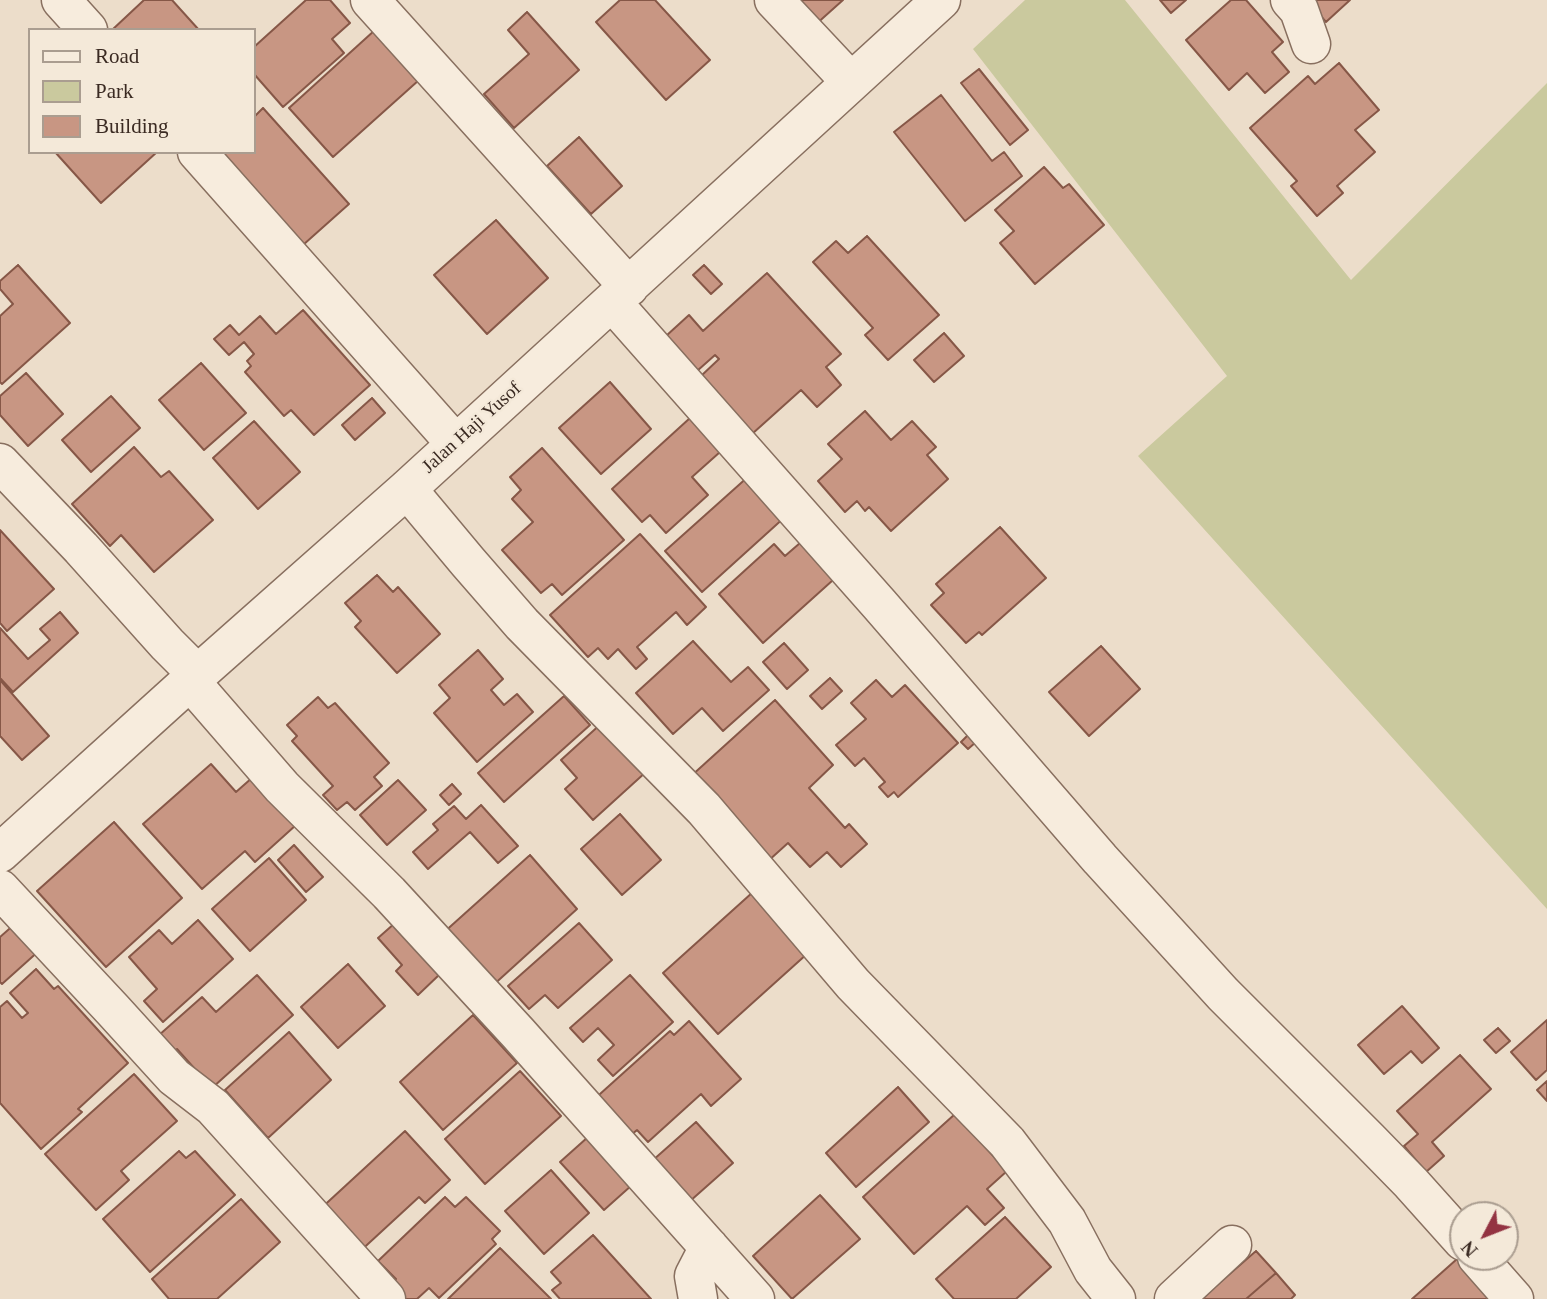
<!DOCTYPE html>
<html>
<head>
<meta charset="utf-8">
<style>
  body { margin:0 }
  #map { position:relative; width:1547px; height:1299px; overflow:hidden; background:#ecddca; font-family:"Times New Roman",serif }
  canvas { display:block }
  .legend { position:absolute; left:28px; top:28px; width:228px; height:126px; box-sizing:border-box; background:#f4e9d9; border:2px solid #aa9d90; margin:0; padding:9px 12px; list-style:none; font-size:21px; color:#3a2a22 }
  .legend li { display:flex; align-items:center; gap:14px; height:35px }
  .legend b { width:35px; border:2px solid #aa9d90 }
  .north { position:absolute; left:1449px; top:1201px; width:70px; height:70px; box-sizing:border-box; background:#f4e9d9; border:2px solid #aa9d90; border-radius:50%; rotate:228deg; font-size:19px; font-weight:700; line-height:28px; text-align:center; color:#3a2a22 }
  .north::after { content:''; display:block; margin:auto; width:24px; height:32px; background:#933342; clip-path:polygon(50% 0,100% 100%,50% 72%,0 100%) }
</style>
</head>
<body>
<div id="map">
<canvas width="1547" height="1299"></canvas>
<ul class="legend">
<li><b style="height:9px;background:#f7ecdd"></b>Road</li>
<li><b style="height:19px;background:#cac99e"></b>Park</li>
<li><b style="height:19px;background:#c89683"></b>Building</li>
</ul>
<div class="north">N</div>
</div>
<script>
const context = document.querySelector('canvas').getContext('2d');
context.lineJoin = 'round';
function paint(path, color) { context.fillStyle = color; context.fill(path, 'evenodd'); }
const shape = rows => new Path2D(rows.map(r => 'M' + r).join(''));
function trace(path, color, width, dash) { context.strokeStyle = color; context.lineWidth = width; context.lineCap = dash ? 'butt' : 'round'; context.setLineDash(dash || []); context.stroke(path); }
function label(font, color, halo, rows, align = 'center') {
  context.font = font + ' "Times New Roman",serif'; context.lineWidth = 5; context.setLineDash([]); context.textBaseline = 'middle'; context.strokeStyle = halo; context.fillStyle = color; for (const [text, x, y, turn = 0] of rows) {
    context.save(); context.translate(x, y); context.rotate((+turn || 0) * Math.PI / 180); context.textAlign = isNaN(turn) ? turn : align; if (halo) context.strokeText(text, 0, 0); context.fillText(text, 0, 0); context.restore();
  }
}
const green = shape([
  [1025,0,1125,0,1351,280,1547,83,1547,909,1138,456,1227,376,973,49]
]);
const building = shape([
  [144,0,172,0,199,30,112,30,144,0],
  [306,0,330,0,350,23,332,39,344,53,283,107,254,74,254,47,306,0],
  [620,0,655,0,710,60,666,100,596,22,620,0],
  [791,0,843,0,814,26,791,0],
  [1160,0,1186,0,1171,13,1160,0],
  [1231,0,1246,0,1283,42,1272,52,1289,72,1265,93,1247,73,1229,90,1186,40,1231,0],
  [1307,0,1350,0,1326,22,1307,0],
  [527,12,579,70,514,128,484,94,529,54,508,30,527,12],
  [375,30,419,80,333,157,289,108,375,30],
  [1339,63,1379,110,1355,130,1375,152,1337,186,1343,193,1317,216,1291,186,1297,181,1250,128,1308,76,1315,84,1339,63],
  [979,69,1028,130,1010,145,961,83,979,69],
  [941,95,992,161,1004,152,1022,176,965,221,894,132,941,95],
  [263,108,349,204,303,245,219,152,254,152,254,117,263,108],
  [579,137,622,186,591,214,547,166,579,137],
  [55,152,157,152,101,203,55,152],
  [1044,167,1063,188,1069,184,1104,225,1035,284,1000,243,1014,231,995,210,1044,167],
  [496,220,548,278,487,334,434,275,496,220],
  [867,236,939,315,888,360,865,335,873,328,813,262,836,241,848,253,867,236],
  [18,265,70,323,2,384,0,382,0,316,13,304,0,289,0,281,18,265],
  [704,265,722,284,711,294,693,275,704,265],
  [767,273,841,354,826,367,841,385,817,407,801,390,752,434,701,376,719,359,715,355,697,371,666,336,689,315,703,331,767,273],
  [303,310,370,385,314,435,291,410,284,416,245,372,251,366,247,361,254,354,244,342,229,355,214,339,230,325,239,335,260,316,276,334,303,310],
  [944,333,964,356,934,382,914,360,944,333],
  [201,363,246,413,204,450,159,400,201,363],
  [26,373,63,414,28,446,0,415,0,396,26,373],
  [610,382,651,429,601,474,559,428,610,382],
  [111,396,140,428,91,472,62,440,111,396],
  [372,398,385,413,355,440,342,425,372,398],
  [865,411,891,440,912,421,936,447,927,455,948,479,891,531,869,507,865,511,857,501,845,512,818,481,842,459,828,444,865,411],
  [690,418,720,452,692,477,708,495,666,533,650,515,642,522,612,489,690,418],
  [254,421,300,472,258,509,213,458,254,421],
  [134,447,161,477,169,471,213,520,154,572,121,535,110,546,72,504,134,447],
  [542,448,624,540,562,595,552,584,541,593,502,550,533,522,512,499,521,490,510,477,542,448],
  [750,475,786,516,702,592,665,551,750,475],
  [1000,527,1046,578,982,635,979,632,966,643,931,605,944,593,936,584,1000,527],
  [0,530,54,589,7,631,0,623,0,530],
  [640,534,706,607,687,625,676,612,637,647,647,659,636,669,618,649,608,659,598,648,588,657,550,615,640,534],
  [800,543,833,580,763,643,719,594,774,544,785,556,800,543],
  [377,575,393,592,398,587,440,634,397,673,355,627,361,621,345,603,377,575],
  [60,612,78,633,13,692,0,678,0,628,28,659,50,640,40,629,60,612],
  [693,641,731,682,748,667,769,690,723,731,702,708,673,734,636,693,693,641],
  [784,643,808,670,787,689,763,662,784,643],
  [1101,646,1140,689,1089,736,1049,692,1101,646],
  [478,650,503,679,491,690,504,705,517,694,533,712,477,762,434,713,450,698,439,685,478,650],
  [830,678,842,691,822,709,810,696,830,678],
  [0,680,49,736,22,760,0,736,0,680],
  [876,680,892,697,905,685,958,743,898,797,894,792,888,797,879,787,885,782,864,758,855,766,836,745,866,719,851,703,876,680],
  [564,696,590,725,504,802,478,773,564,696],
  [318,697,328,708,335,703,389,763,374,777,382,786,355,810,347,802,337,810,323,795,333,786,292,741,297,736,287,725,318,697],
  [775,700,833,765,809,788,845,828,849,824,867,844,841,867,827,852,810,867,788,843,767,862,690,777,775,700],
  [603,722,647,771,593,820,565,789,577,778,561,760,603,722],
  [969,734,976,742,968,749,961,742,969,734],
  [211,764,236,792,253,777,296,825,255,862,245,851,202,889,143,824,211,764],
  [398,780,426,810,387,845,360,815,398,780],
  [452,784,461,794,449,805,440,795,452,784],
  [481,805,518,846,498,863,470,832,428,869,413,852,438,830,433,824,454,806,466,819,481,805],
  [620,814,661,860,622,895,581,849,620,814],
  [114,822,182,898,106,967,37,891,114,822],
  [294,845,323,877,306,892,278,860,294,845],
  [530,855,577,909,490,988,442,934,530,855],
  [269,858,306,900,250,951,212,909,269,858],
  [753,892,808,953,718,1034,663,973,753,892],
  [198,920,233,959,163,1022,144,1001,157,989,129,957,159,930,172,944,198,920],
  [17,922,41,949,2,984,0,982,0,937,17,922],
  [395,923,440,974,418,995,396,971,402,965,378,938,395,923],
  [579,923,612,960,558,1008,545,995,529,1009,508,986,579,923],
  [348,964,385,1006,338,1048,301,1007,348,964],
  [36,969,54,989,58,986,128,1063,78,1109,82,1112,41,1149,0,1103,0,1007,7,1001,22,1018,28,1013,10,993,36,969],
  [257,975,293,1015,212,1088,177,1049,173,1052,158,1036,202,997,216,1012,257,975],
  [630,975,673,1022,613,1076,598,1060,614,1045,598,1028,583,1042,570,1028,630,975],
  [1402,1006,1439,1048,1422,1063,1411,1051,1384,1074,1358,1045,1402,1006],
  [473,1015,517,1063,443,1130,400,1082,473,1015],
  [1547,1020,1547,1070,1536,1080,1511,1052,1547,1020],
  [689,1021,741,1079,711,1106,701,1094,648,1142,637,1130,624,1141,590,1103,670,1031,674,1035,689,1021],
  [1498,1028,1510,1041,1496,1053,1484,1040,1498,1028],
  [289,1032,331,1080,268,1138,225,1090,289,1032],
  [1460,1055,1491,1089,1432,1142,1444,1156,1426,1172,1404,1146,1418,1134,1397,1111,1460,1055],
  [520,1071,561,1116,485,1184,445,1139,520,1071],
  [134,1074,177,1121,121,1171,129,1180,96,1210,45,1154,134,1074],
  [1547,1081,1547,1101,1537,1090,1547,1081],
  [898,1087,929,1122,856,1187,826,1153,898,1087],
  [955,1114,1007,1171,987,1189,1004,1208,985,1225,967,1206,914,1254,863,1197,955,1114],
  [696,1122,733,1163,689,1202,652,1161,696,1122],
  [405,1131,450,1180,425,1203,419,1197,356,1255,317,1212,405,1131],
  [588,1137,632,1185,604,1210,560,1162,588,1137],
  [179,1151,186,1158,195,1151,235,1195,150,1272,103,1219,179,1151],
  [551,1170,589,1213,544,1254,505,1211,551,1170],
  [820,1195,860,1239,792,1299,753,1256,820,1195],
  [445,1197,455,1207,466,1197,500,1231,492,1239,496,1244,439,1298,429,1288,417,1299,400,1299,389,1287,396,1279,378,1261,445,1197],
  [241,1199,280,1242,217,1299,169,1299,152,1279,241,1199],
  [1005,1217,1051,1267,1016,1299,954,1299,936,1279,1005,1217],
  [593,1235,651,1299,560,1299,552,1290,561,1283,551,1272,593,1235],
  [500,1248,551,1299,448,1299,500,1248],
  [1256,1251,1276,1273,1246,1299,1201,1299,1256,1251],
  [1457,1259,1492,1299,1412,1299,1457,1259],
  [1276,1273,1295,1295,1291,1299,1246,1299,1276,1273]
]);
const minor = shape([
  [61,0,88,30],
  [370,0,629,287],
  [774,0,851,82],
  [1290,0,1299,10,1311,44],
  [197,152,455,443],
  [612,302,880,605,1100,859,1223,994,1369,1140,1411,1183,1463,1241],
  [0,463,81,548,167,644,198,675],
  [407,489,468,562,522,624,704,809,853,984,1007,1142,1067,1221,1093,1270,1116,1299],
  [190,681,282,787,389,893,518,1033,755,1299],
  [0,853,190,681,407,489,941,0],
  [0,889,113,1010,174,1077,213,1107,386,1299],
  [1477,1257,1514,1299],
  [698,1299,694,1276,709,1247],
  [1174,1299,1232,1245]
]);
const streetNames = [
  ["Jalan Haji Yusof",472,428,-42]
];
paint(green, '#cac99e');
paint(building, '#c89683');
trace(building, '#865747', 2);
trace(minor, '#886f5f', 41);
trace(minor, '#f7ecdd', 38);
label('19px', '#3a2a22', '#f4e9d9', streetNames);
</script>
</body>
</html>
